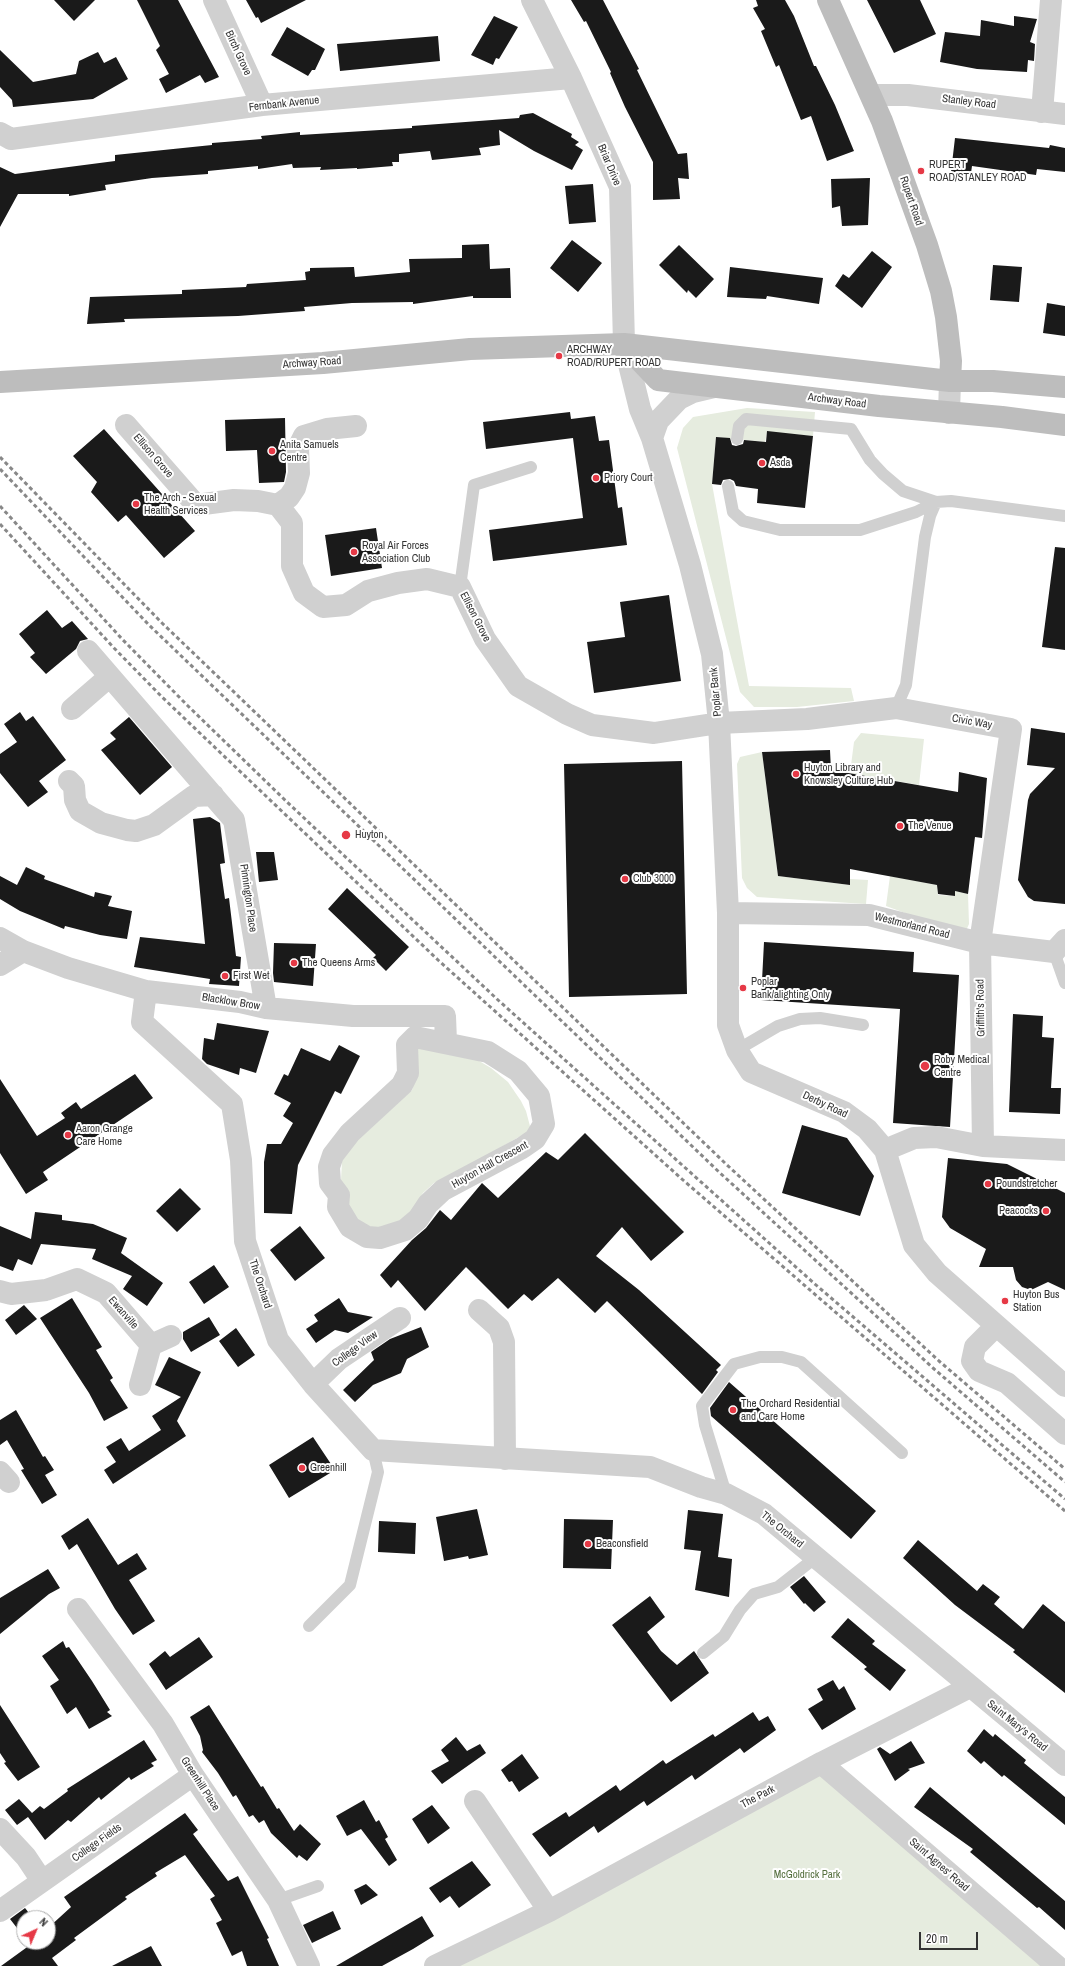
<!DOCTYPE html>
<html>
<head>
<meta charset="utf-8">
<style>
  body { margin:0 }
  #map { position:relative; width:1065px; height:1966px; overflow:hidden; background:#fff; font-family:"Archivo Narrow",sans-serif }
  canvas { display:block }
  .north { position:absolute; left:16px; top:1910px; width:40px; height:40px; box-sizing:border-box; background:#fff; border:1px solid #adadad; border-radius:50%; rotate:44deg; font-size:11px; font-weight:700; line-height:16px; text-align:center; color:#333 }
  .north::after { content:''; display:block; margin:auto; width:14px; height:18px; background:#e63946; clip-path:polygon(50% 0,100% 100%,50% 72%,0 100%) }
  .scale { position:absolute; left:919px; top:1932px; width:59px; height:18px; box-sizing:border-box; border:2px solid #333; border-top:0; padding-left:5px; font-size:12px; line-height:14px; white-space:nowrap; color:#333; -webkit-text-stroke:3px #fff; paint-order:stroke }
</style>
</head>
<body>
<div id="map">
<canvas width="1065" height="1966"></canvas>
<div class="north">N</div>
<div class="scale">20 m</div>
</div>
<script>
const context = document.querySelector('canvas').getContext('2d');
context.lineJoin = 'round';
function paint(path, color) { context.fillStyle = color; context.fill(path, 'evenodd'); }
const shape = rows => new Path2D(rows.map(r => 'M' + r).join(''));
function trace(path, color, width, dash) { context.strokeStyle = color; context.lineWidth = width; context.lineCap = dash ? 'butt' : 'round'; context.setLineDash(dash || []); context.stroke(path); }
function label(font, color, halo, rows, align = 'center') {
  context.font = font + ' "Archivo Narrow",sans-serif'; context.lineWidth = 4; context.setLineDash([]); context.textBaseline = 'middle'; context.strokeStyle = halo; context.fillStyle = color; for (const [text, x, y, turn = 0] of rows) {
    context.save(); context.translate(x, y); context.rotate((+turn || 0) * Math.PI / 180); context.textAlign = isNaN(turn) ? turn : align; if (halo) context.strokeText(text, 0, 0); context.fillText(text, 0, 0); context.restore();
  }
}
const green = shape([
  [747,408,815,412,813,436,767,432,765,442,716,437,712,484,749,686,851,688,854,701,797,707,754,707,740,692,677,448,683,428,693,417],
  [861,733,924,739,919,785,850,773,854,742],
  [762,752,778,876,850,885,850,879,868,880,866,904,757,897,747,888,742,878,737,764,740,757],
  [890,876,937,885,938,895,955,896,955,891,968,894,969,924,965,933,935,924,886,906],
  [419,1048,469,1055,491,1068,508,1082,521,1101,526,1111,531,1130,449,1177,434,1183,423,1193,407,1219,378,1230,353,1219,341,1180,342,1161,345,1152,412,1090,415,1080,416,1050],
  [821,1763,1051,1966,435,1966]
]);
const building = shape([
  [54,0,95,0,74,21],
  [137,0,178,0,219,77,205,83,200,75,166,93,159,79,169,74,156,50,160,46],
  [246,0,306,0,261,23,258,17,256,18],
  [571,0,603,0,639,69,637,70,678,154,687,153,689,179,678,178,680,199,653,200,653,162,625,107,610,73,611,72,586,21,584,22],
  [756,0,785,0,794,16,814,66,816,66,835,105,854,151,827,161,811,116,801,120,779,65,776,67,761,31,765,29,753,8,758,6],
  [867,0,920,0,936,34,894,53],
  [494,16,518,27,499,59,496,58,493,65,471,55],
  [1014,16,1037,19,1030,42,1035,44,1034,61,1028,60,1027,72,977,69,940,62,945,32,980,36,981,20,1014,26],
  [287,27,325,49,315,70,312,70,308,76,271,55],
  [438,36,440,61,340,71,337,44],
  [0,50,33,82,76,74,79,61,98,52,104,63,116,57,128,79,93,99,13,107,12,100,0,87],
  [533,113,572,134,571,137,579,142,575,145,583,150,572,170,534,151,499,130,500,145,479,148,481,155,432,160,430,151,399,154,399,162,392,162,393,166,357,169,357,168,320,170,321,167,293,168,292,164,258,169,258,166,208,171,208,174,152,178,105,185,106,190,69,196,69,194,18,194,0,227,0,167,15,174,115,161,115,155,212,145,212,143,262,139,261,136,300,132,300,135,412,128,412,126,519,118,520,115],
  [955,138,1049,148,1050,145,1065,148,1065,172,1037,169,1036,175,972,166,971,173,951,172],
  [870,178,868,225,842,226,840,206,832,208,831,179],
  [593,184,596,222,569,224,565,186],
  [572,240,602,263,578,292,550,268],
  [489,244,490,269,510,268,511,298,473,298,473,296,413,304,413,302,352,303,304,307,305,311,238,316,124,319,125,322,87,324,90,297,182,294,182,290,246,287,247,284,306,280,305,272,310,271,310,268,354,267,355,277,410,272,409,259,462,258,462,245],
  [679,245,714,279,696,298,688,290,687,293,659,265],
  [872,251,892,267,862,308,835,286,843,274,849,278],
  [993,265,1022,267,1019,302,990,300],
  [730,267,823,278,819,304,767,296,766,299,727,297],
  [1047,303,1065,306,1065,336,1043,333],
  [570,412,571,419,595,416,599,441,609,440,618,508,622,507,627,545,493,561,489,530,583,518,573,438,486,449,483,422],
  [285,418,286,472,284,482,259,483,257,450,226,451,225,420],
  [104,429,195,531,164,558,126,515,118,522,91,492,97,482,73,456],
  [767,431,813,436,805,508,757,503,758,489,736,486,734,481,730,479,723,480,721,485,712,484,716,437,730,438,732,445,736,446,743,444,744,440,766,442],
  [376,528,382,568,331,576,325,535],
  [1055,547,1065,548,1065,650,1042,647],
  [669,595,681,681,594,693,587,642,625,637,620,602],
  [47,610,62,628,72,621,88,639,80,641,76,649,46,674,30,657,35,653,19,634],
  [20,712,26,721,33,716,66,760,39,781,48,792,28,807,0,773,0,754,17,742,4,724],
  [129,717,172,767,140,795,101,750,116,739,110,733],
  [1031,728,1065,733,1065,904,1034,901,1028,897,1018,880,1028,800,1030,794,1055,768,1027,765],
  [830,750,831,770,958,792,959,772,987,778,982,838,975,837,968,894,955,891,955,896,938,894,937,885,850,869,850,885,778,876,762,752],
  [682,761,687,994,569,997,564,764],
  [210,817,220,823,225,863,220,864,225,899,229,898,236,956,241,957,239,986,209,984,210,979,134,967,140,937,205,944,193,819],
  [256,852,274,852,278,880,259,882],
  [26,867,45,876,44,879,94,897,95,892,112,896,108,906,132,911,127,939,100,935,65,926,64,929,20,911,0,899,0,876,17,885],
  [347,888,409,947,386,971,373,958,376,955,328,909],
  [764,942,914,952,913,972,959,975,950,1127,893,1123,900,1009,761,1000],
  [274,943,316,944,313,986,274,982,273,973],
  [1013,1014,1043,1016,1042,1037,1054,1038,1051,1088,1061,1088,1060,1114,1009,1112],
  [217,1023,269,1031,256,1073,240,1068,239,1075,207,1064,202,1059,204,1038,214,1040],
  [339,1045,360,1056,341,1094,335,1091,298,1165,292,1214,264,1213,264,1162,267,1144,281,1144,293,1123,283,1116,291,1103,274,1094,284,1074,288,1076,301,1048,330,1061],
  [135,1074,153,1098,43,1172,48,1180,26,1194,0,1153,0,1079,37,1136,65,1118,61,1113,76,1102,81,1109],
  [802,1125,847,1138,874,1176,860,1216,782,1193],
  [585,1133,684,1232,651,1261,622,1227,596,1256,639,1290,721,1365,716,1370,718,1372,702,1394,607,1301,595,1313,558,1278,532,1301,524,1294,508,1309,466,1267,425,1311,398,1280,391,1288,380,1275,412,1240,426,1228,440,1210,451,1220,482,1183,498,1198,546,1152,558,1160],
  [948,1158,1007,1164,1065,1193,1065,1290,1048,1282,1031,1290,1022,1287,1016,1280,1013,1267,979,1267,986,1249,950,1228,942,1217],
  [180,1188,201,1209,177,1232,156,1211],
  [35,1212,62,1215,62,1220,93,1224,127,1238,121,1253,163,1283,147,1306,123,1289,132,1276,92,1259,96,1249,41,1244,32,1265,18,1259,13,1271,0,1266,0,1226,31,1239],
  [300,1226,325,1258,295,1281,270,1250],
  [214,1265,229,1287,204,1304,189,1282],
  [72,1298,102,1347,96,1350,113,1378,110,1380,128,1408,104,1421,89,1393,40,1318],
  [339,1298,348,1312,373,1317,348,1333,335,1330,316,1343,306,1329,318,1321,314,1315],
  [24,1305,37,1319,16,1335,5,1320],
  [209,1317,220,1335,191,1352,183,1339,183,1332],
  [421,1327,429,1347,407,1359,401,1373,373,1385,355,1402,343,1390,374,1360,371,1352,390,1339],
  [236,1328,255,1355,238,1367,219,1341],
  [169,1357,201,1372,177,1421,186,1436,113,1484,104,1470,116,1462,106,1447,121,1438,129,1451,161,1430,152,1416,181,1397,155,1385],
  [729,1382,876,1511,851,1539,711,1416,710,1408],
  [16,1410,43,1457,45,1456,54,1470,45,1475,57,1495,42,1504,21,1470,24,1469,7,1440,0,1445,0,1420],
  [313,1437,335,1470,289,1498,269,1465],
  [477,1509,488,1555,469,1559,468,1556,444,1561,436,1517],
  [688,1510,723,1514,718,1557,732,1559,729,1597,695,1590,701,1551,684,1549],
  [88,1518,118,1565,137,1553,147,1569,129,1580,155,1621,133,1635,115,1609,77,1544,69,1550,61,1536],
  [564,1519,613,1520,611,1569,563,1568],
  [379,1521,416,1523,415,1554,378,1552],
  [918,1540,977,1591,983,1584,1000,1597,994,1604,1023,1629,1043,1604,1065,1622,1065,1693,1013,1652,1015,1650,955,1605,903,1558],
  [48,1569,60,1588,49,1594,0,1634,0,1598],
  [804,1576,826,1602,814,1612,805,1603,804,1604,790,1587],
  [650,1596,665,1617,647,1632,661,1651,677,1665,694,1651,709,1673,671,1702,612,1625],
  [848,1618,875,1641,872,1644,906,1670,890,1691,864,1669,867,1667,831,1637],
  [199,1637,213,1657,166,1690,149,1664,165,1651,170,1657],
  [63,1641,66,1648,69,1647,92,1681,110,1710,107,1712,112,1716,89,1729,76,1707,67,1714,50,1686,59,1680,42,1656],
  [833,1680,839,1690,844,1686,856,1709,822,1730,808,1709,823,1700,817,1689],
  [0,1705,40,1767,18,1781,4,1763,6,1762,0,1753],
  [209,1705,261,1787,263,1786,277,1809,279,1808,294,1831,300,1824,321,1844,307,1861,299,1855,297,1858,271,1833,264,1820,259,1823,253,1815,249,1817,236,1795,233,1797,218,1773,202,1752,203,1750,200,1736,190,1717],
  [753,1712,759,1721,768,1716,776,1730,744,1753,740,1748,695,1780,692,1775,647,1806,644,1801,598,1833,594,1826,550,1857,532,1834,566,1812,569,1817,616,1785,620,1791,663,1760,666,1764,713,1734,715,1737],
  [984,1729,993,1737,995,1734,1026,1760,1024,1763,1065,1797,1065,1825,1004,1775,1002,1777,984,1761,981,1764,967,1751],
  [456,1737,467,1751,480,1744,486,1753,442,1784,431,1771,449,1761,441,1750],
  [144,1740,157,1760,151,1763,154,1766,131,1780,129,1777,101,1800,99,1797,71,1822,68,1820,45,1840,28,1817,17,1825,5,1810,19,1799,32,1813,40,1806,44,1809,68,1791,67,1789],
  [911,1741,925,1763,908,1769,910,1770,895,1781,877,1749,880,1747,890,1754],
  [522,1754,539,1778,519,1792,512,1781,509,1782,501,1770],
  [930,1787,1065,1901,1065,1930,1039,1907,1037,1908,970,1852,973,1849,914,1807],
  [364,1800,376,1822,379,1820,388,1837,385,1839,397,1860,389,1866,361,1829,347,1836,336,1816],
  [432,1805,450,1828,428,1844,412,1819],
  [185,1813,198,1830,193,1834,228,1881,238,1876,269,1938,267,1939,279,1966,247,1966,242,1951,232,1956,216,1923,222,1920,210,1899,215,1896,185,1855,155,1873,157,1876,125,1897,127,1899,74,1938,76,1940,52,1958,58,1966,1,1966,30,1945,28,1942,48,1942,48,1928,71,1907,64,1897],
  [472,1861,491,1885,459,1908,450,1896,440,1903,429,1888],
  [366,1884,378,1895,361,1905,354,1890],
  [25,1908,33,1918,24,1918,24,1937,10,1919],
  [333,1911,341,1929,312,1943,303,1925],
  [422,1916,434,1936,413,1949,382,1966,336,1966],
  [151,1946,162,1966,112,1966]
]);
const lane = shape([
  [737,439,739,426,746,419,851,429,870,460,883,474,903,491,936,502],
  [728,486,733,512,743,521,780,530,860,530,916,512,936,502],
  [460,587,474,485,531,467],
  [896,708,906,685,925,537,930,516,936,502,951,501,1065,516],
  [1054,952,1065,983],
  [737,1050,778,1026,800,1019,820,1018,863,1025],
  [726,1494,705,1425,702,1406,734,1364,760,1357,782,1357,801,1362,902,1453],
  [309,1626,350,1585,378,1472,373,1450],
  [703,1653,724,1636,740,1610,754,1594,778,1587,815,1558],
  [278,1900,318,1886]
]);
const street = shape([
  [214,0,262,105],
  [532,0,571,78,620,187,624,344,640,409,652,438,690,565,712,654,719,723,728,913,728,1025,737,1050,751,1072,844,1112,867,1129,885,1150,914,1245,937,1273,1065,1386],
  [872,95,908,95,1065,114],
  [1042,112,1051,0],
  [0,133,11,139,262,105,571,78],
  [949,413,950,381],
  [126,425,196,505,234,500,258,501,278,505,292,523,292,566,304,593,323,607,346,605,368,591,398,583,427,579,460,587,485,639,518,686,567,714,592,725,654,733,719,723,807,719,896,708,1011,729,980,943,983,1146],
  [652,438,658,421,679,399,693,392,714,387],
  [278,505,289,497,295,488,299,473,298,448,304,436,327,429,356,426],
  [88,651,234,820,266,1008],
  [72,709,109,677],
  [69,781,74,786,75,800,80,811,101,823,127,830,136,831,154,825,194,796,213,795],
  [728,913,869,915,980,943,1054,952,1065,940],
  [0,938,23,951,68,968,146,991,240,1002,266,1008,353,1016,445,1016,446,1042],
  [0,965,23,951],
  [146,991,142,1022,232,1104,241,1160,245,1241,278,1340,313,1384,373,1450,650,1467,701,1487,726,1494,764,1514,1065,1765],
  [415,1037,488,1052,518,1071,539,1096,544,1124,535,1139,522,1148,443,1190,428,1204,418,1219,405,1230,380,1238,367,1237,350,1227,338,1207,339,1195,330,1183,329,1167,333,1155,350,1133,402,1085,408,1073,407,1045,415,1037],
  [885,1150,914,1138,936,1137,983,1146,1065,1150],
  [0,1291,11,1294,46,1290,77,1279,106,1293,151,1345],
  [479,1310,499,1328,504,1342,505,1459],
  [996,1326,975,1347,972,1361,979,1371,1007,1383,1065,1434],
  [313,1384,339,1359,400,1318],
  [140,1385,151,1345,171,1336],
  [0,1472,9,1482],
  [78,1609,163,1724,193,1775,278,1900,309,1966],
  [821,1763,1057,1966],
  [475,1801,549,1911],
  [0,1829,26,1857,42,1881],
  [0,1911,193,1775],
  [435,1966,549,1911,821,1763,970,1687]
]);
const secondary = shape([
  [828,0,882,121,927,245,941,291,946,317,951,361,950,381],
  [624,344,658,380,879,406,1002,417,1065,425],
  [0,382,323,363,470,349,624,344,950,381,993,381,1065,387]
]);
const rail = shape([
  [0,457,162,623,726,1164,939,1361,1065,1469],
  [0,469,149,625,719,1172,933,1368,1065,1482],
  [0,506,123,640,187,705,287,802,498,1000,816,1285,1065,1499],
  [0,524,114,648,162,697,438,960,683,1180,1065,1511]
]);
const markers = [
  [921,171,4,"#e63946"],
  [559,356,4,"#e63946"],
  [272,451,4,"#e63946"],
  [762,463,4,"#e63946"],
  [596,478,4,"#e63946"],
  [136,504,4,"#e63946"],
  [354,552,4,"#e63946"],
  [796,774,4,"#e63946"],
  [900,826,4,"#e63946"],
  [346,835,5,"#e63946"],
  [625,879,4,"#e63946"],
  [294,963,4,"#e63946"],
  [225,976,4,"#e63946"],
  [743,988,4,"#e63946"],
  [925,1066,5,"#e63946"],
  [68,1135,4,"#e63946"],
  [988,1184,4,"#e63946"],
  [1046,1211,4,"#e63946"],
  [1005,1301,4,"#e63946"],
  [733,1410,4,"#e63946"],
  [302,1468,4,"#e63946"],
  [588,1544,4,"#e63946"]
];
const streetNames = [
  ["Birch Grove",238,53,65],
  ["Stanley Road",969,102,7],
  ["Fernbank Avenue",284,104,-6],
  ["Briar Drive",609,165,67],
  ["Rupert Road",911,201,71],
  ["Archway Road",312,363,-4],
  ["Archway Road",837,401,7],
  ["Ellison Grove",153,456,49],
  ["Ellison Grove",475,617,63],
  ["Poplar Bank",716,692,-95],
  ["Civic Way",972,722,10],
  ["Pinnington Place",248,898,82],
  ["Westmorland Road",912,926,14],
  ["Blacklow Brow",231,1002,9],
  ["Griffith's Road",981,1008,-91],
  ["Derby Road",825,1105,25],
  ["Huyton Hall Crescent",490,1165,-29],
  ["The Orchard",260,1284,72],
  ["Ewanville",123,1313,49],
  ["College View",355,1349,-36],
  ["The Orchard",782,1530,39],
  ["Saint Mary's Road",1017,1726,39],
  ["Greenhill Place",200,1784,57],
  ["The Park",758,1797,-28],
  ["College Fields",97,1843,-35],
  ["Saint Agnes' Road",939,1865,41]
];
const poiNames = [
  ["RUPERT",929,165],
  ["ROAD/STANLEY ROAD",929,178],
  ["ARCHWAY",567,350],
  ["ROAD/RUPERT ROAD",567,363],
  ["Anita Samuels",280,445],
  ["Centre",280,458],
  ["Asda",770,463],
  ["Priory Court",604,478],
  ["The Arch - Sexual",144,498],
  ["Health Services",144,511],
  ["Royal Air Forces",362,546],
  ["Association Club",362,559],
  ["Huyton Library and",804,768],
  ["Knowsley Culture Hub",804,781],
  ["The Venue",908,826],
  ["Huyton",355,835],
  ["Club 3000",633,879],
  ["The Queens Arms",302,963],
  ["First Wet",233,976],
  ["Poplar",751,982],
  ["Bank/alighting Only",751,995],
  ["Roby Medical",934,1060],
  ["Centre",934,1073],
  ["Aaron Grange",76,1129],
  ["Care Home",76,1142],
  ["Poundstretcher",996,1184],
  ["Peacocks",1038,1211,"right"],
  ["Huyton Bus",1013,1295],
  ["Station",1013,1308],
  ["The Orchard Residential",741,1404],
  ["and Care Home",741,1417],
  ["Greenhill",310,1468],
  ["Beaconsfield",596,1544]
];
const parkNames = [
  ["McGoldrick Park",807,1875]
];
paint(green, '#e6ecdf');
paint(building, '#1a1a1a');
trace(lane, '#d0d0d0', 12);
trace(street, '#d0d0d0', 22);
trace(secondary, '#bdbdbd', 22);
trace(rail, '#888', 3, [4, 3]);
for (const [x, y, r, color] of markers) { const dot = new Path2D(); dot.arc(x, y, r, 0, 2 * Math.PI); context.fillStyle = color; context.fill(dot); trace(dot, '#fff', 1.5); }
label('11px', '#333', '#fff', streetNames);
label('11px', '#333', '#fff', poiNames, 'left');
label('11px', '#56703f', '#fff', parkNames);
</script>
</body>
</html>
